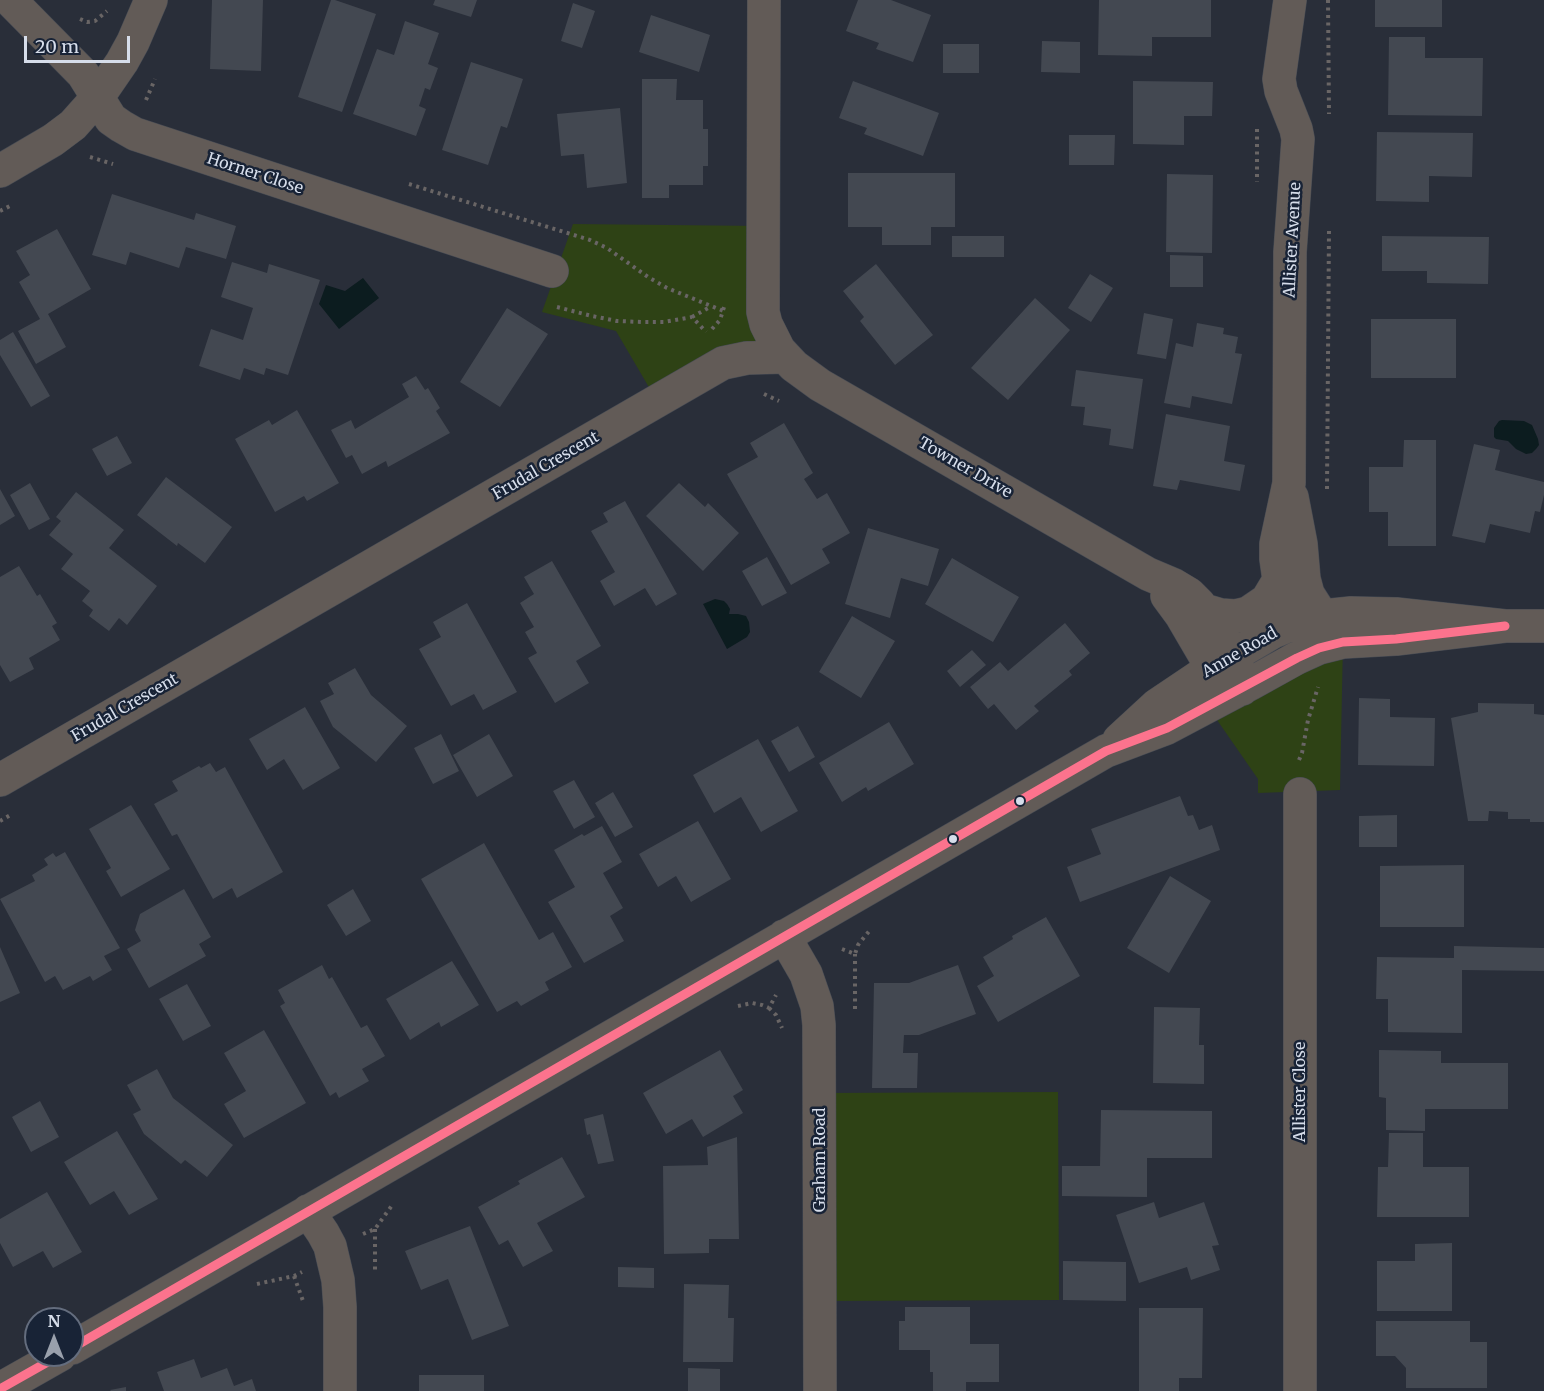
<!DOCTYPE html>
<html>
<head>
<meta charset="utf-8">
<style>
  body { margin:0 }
  #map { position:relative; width:1544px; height:1391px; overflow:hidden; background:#292e39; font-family:Merriweather,serif }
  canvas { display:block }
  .north { position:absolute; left:24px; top:1307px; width:60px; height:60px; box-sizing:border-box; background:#182336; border:2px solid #646d7e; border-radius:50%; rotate:0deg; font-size:16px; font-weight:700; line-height:24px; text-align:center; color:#d6ddea }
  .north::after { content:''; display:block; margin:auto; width:21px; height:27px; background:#99a0ac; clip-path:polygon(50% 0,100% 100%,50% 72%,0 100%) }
  .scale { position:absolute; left:24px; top:36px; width:106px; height:27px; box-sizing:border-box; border:3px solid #d6ddea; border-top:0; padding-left:8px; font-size:18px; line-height:21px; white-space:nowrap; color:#d6ddea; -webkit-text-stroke:4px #182336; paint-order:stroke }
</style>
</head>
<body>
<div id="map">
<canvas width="1544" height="1391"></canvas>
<div class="north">N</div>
<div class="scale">20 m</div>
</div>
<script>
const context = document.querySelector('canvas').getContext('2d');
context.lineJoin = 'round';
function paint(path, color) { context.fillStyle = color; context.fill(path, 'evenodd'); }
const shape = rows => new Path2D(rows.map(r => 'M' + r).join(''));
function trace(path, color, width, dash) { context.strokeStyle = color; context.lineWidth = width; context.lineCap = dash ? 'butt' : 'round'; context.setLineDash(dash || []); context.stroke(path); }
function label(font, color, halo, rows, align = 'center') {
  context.font = font + ' Merriweather,serif'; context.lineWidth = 5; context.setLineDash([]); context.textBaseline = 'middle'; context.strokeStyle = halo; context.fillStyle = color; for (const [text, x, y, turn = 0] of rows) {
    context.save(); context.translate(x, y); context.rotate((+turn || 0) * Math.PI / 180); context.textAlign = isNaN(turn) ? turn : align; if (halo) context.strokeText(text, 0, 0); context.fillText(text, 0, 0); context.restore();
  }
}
const green = shape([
  [573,224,763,226,771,333,657,401,616,331,542,312],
  [1343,642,1340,790,1258,793,1258,779,1208,707],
  [1058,1092,1059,1300,820,1301,819,1093]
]);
const water = shape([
  [363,278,379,298,339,329,319,304,326,285,345,291],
  [1502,420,1524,421,1532,425,1538,439,1539,445,1536,449,1532,453,1526,454,1516,449,1508,441,1496,439,1494,437,1494,428,1499,421],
  [715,599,724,601,727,604,730,609,729,614,738,614,746,616,749,622,750,632,747,637,727,649,703,604]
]);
const building = shape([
  [212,0,263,0,261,71,210,69],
  [331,0,335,0,376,14,342,112,298,97],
  [435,0,477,0,471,17,433,5],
  [858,0,891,0,931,15,913,62,876,49,879,43,846,31],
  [1099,0,1211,0,1211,37,1152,37,1152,56,1098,55],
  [1375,0,1442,0,1442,27,1375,27],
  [573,3,595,11,582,48,561,41],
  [651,15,710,35,699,72,639,52],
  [405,21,439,33,428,64,438,68,430,90,425,88,419,106,426,109,416,136,353,114,377,49,394,55],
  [1389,37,1425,37,1425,58,1483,58,1482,116,1388,115],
  [1042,41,1080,42,1080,73,1041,72],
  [943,44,979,44,979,73,943,73],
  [471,62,523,79,507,128,501,126,488,165,442,150],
  [642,79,677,79,676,100,703,100,703,129,708,129,708,166,703,166,703,185,669,185,669,198,642,198],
  [853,81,939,113,923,156,864,134,867,128,839,118],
  [1133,81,1213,82,1212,116,1184,116,1184,145,1133,144],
  [620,108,627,183,587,188,584,154,561,156,557,114],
  [1377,132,1473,133,1472,177,1429,176,1429,202,1376,201],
  [1069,135,1115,135,1114,165,1069,165],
  [848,173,955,173,955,227,931,227,931,245,882,245,882,227,848,227],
  [1167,174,1213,175,1212,253,1166,252],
  [112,194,194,220,196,213,236,226,226,259,186,247,179,268,130,252,126,265,92,255],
  [57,229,91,289,48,314,66,347,36,364,18,331,40,319,19,282,30,275,16,251],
  [952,236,1004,236,1004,257,952,257],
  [1382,236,1489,237,1488,284,1427,283,1427,271,1382,271],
  [1170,255,1203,256,1203,287,1170,287],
  [232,262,267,273,269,264,320,280,288,375,266,368,264,375,244,368,240,380,199,366,211,329,243,340,253,308,221,297],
  [876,264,933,335,895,365,860,321,864,317,843,291],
  [1090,274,1113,288,1091,322,1068,308],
  [1035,298,1070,330,1008,400,971,368],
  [507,308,548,334,500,407,460,382],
  [1144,313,1173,319,1166,359,1137,354],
  [1371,319,1456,319,1456,378,1371,378],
  [1197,323,1224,328,1223,334,1238,337,1235,353,1242,354,1232,404,1192,396,1190,408,1164,403,1176,343,1193,347],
  [13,332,50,396,31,407,0,355,0,340],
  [1076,370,1143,379,1133,449,1109,445,1111,429,1083,425,1085,407,1071,406],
  [416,376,425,390,428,388,440,408,436,411,450,433,388,467,386,461,362,474,352,455,346,458,331,430,351,420,355,429,409,397,402,384],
  [297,410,339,483,307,501,304,496,275,512,235,439,269,420,272,425],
  [1166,414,1230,426,1224,461,1245,465,1240,491,1180,480,1177,490,1153,486],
  [784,423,813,473,804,479,817,499,827,493,850,533,822,549,830,563,791,585,727,474,758,457,750,443],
  [117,436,132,463,107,476,92,449],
  [1404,440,1436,440,1436,546,1388,546,1388,512,1369,512,1369,467,1403,467],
  [1474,444,1500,450,1495,470,1544,482,1544,495,1540,512,1535,511,1530,533,1490,524,1485,543,1452,536],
  [166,477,232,527,205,563,178,543,177,546,137,515],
  [30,483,50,519,29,530,10,495],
  [679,483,705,507,708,503,739,533,703,571,646,516],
  [0,489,15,516,0,525],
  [76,492,124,530,109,548,157,586,127,625,119,618,109,631,89,616,93,610,82,601,90,591,61,569,73,554,49,535,61,521,56,517],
  [625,501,677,594,656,606,645,588,614,606,600,581,615,572,591,531,608,522,603,513],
  [868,528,939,549,928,586,901,578,890,618,845,604],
  [767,557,787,593,762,606,742,571],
  [952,558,1019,597,993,642,925,604],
  [552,561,601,646,576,661,589,683,555,703,528,658,537,653,525,632,534,627,520,603,534,594,524,577],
  [19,566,37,596,40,594,57,623,52,626,60,640,29,658,34,669,10,682,0,665,0,577],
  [467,603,517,692,483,710,474,694,451,706,419,649,441,637,433,622],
  [852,616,895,641,861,698,819,672],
  [1065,623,1090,653,1069,671,1072,675,1034,706,1039,711,1016,730,994,704,988,709,970,687,1000,662,1008,671],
  [972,650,986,665,960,687,947,671],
  [355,668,371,695,407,726,376,762,333,727,320,701,334,694,328,683],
  [1359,698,1390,699,1390,717,1435,718,1434,766,1358,765],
  [1478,703,1534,704,1534,714,1544,715,1544,822,1530,822,1530,819,1508,819,1508,812,1489,811,1488,821,1468,821,1451,718,1478,712],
  [305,707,340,768,303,790,284,759,267,770,249,739],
  [889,722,914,764,868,791,866,787,842,802,819,763],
  [798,726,815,757,789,772,771,741],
  [441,734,459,771,433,784,414,748],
  [489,734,513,776,477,797,453,755],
  [758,739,798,811,761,832,741,797,714,813,693,775],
  [210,763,216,772,225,767,283,872,237,898,232,888,213,899,177,834,172,836,154,804,178,791,172,781,199,766,201,768],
  [574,780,595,817,574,829,553,791],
  [613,792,633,827,615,837,595,803],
  [1180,796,1188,816,1193,815,1199,830,1212,825,1220,850,1080,902,1067,867,1101,854,1091,829],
  [131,805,170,869,121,897,106,871,111,868,89,829],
  [1397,815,1397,847,1359,847,1359,816],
  [698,821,731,879,691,902,676,876,658,887,639,854],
  [602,826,622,862,603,873,623,908,610,916,624,941,584,963,548,902,575,887,554,850,582,834,584,836],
  [484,843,539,940,553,932,572,967,545,982,549,990,521,1006,517,1001,497,1012,421,879],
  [65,852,120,948,104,956,112,970,93,981,90,976,63,990,55,976,45,982,0,899,35,881,32,875,48,865,44,859,53,853,56,857],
  [1464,865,1464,927,1380,927,1380,866],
  [1170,876,1211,901,1169,973,1127,948],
  [184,889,211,937,199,944,206,956,149,988,127,949,141,941,135,930,140,914],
  [353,889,371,921,346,936,327,905],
  [1046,917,1080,976,998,1022,977,986,994,976,983,957,1013,939,1012,936],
  [1454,946,1544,948,1544,971,1462,970,1462,1033,1388,1032,1388,999,1376,999,1377,957,1454,958],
  [0,947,20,993,0,1002],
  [452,961,479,1005,441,1027,439,1022,410,1040,386,999],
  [322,965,329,979,332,977,361,1028,367,1025,385,1056,362,1069,369,1081,339,1098,336,1092,330,1096,280,1006,285,1003,278,990],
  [958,965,976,1014,919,1035,904,1035,903,1053,918,1053,917,1088,872,1088,874,983,909,983],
  [187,984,211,1026,183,1041,159,999],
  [1154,1007,1200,1008,1199,1045,1204,1045,1204,1084,1153,1083],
  [264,1030,306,1103,244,1138,224,1104,246,1091,224,1053],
  [720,1050,743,1090,733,1096,743,1113,703,1137,692,1119,666,1134,643,1093],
  [1379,1050,1441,1051,1441,1063,1508,1063,1508,1109,1425,1109,1425,1131,1386,1130,1386,1098,1379,1097],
  [157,1069,173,1098,233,1145,207,1177,185,1160,181,1164,144,1134,133,1114,141,1110,127,1085],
  [40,1101,59,1137,31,1152,12,1117],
  [1101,1110,1212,1111,1212,1158,1147,1158,1147,1197,1062,1196,1062,1166,1100,1166],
  [603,1114,614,1161,598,1164,590,1134,587,1135,584,1119],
  [117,1131,158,1199,129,1215,114,1191,90,1205,64,1162],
  [1389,1133,1423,1133,1423,1167,1469,1167,1469,1217,1377,1217,1378,1167,1388,1167],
  [737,1137,739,1239,709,1239,709,1253,664,1254,663,1166,708,1165,707,1147],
  [562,1157,585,1197,537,1223,553,1251,523,1267,508,1240,499,1245,478,1207,520,1184,518,1181],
  [47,1192,82,1252,53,1268,43,1251,13,1267,0,1243,0,1219],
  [1154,1202,1159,1218,1204,1202,1219,1245,1212,1246,1220,1270,1191,1280,1187,1267,1139,1283,1116,1215],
  [470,1226,509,1326,472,1340,448,1279,421,1290,405,1251],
  [1452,1243,1452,1311,1377,1311,1377,1261,1415,1261,1415,1244],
  [1063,1261,1126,1262,1126,1301,1063,1300],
  [618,1267,654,1268,654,1288,618,1287],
  [684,1284,729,1285,728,1318,734,1318,733,1362,683,1362],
  [905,1307,970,1307,970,1344,999,1344,999,1382,966,1382,966,1391,933,1391,933,1372,930,1372,930,1350,899,1350,899,1321,905,1321],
  [1139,1308,1203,1308,1202,1378,1179,1378,1179,1391,1139,1391],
  [1376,1321,1470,1321,1470,1342,1487,1342,1487,1388,1406,1388,1406,1368,1395,1356,1376,1356],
  [194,1359,201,1378,227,1368,234,1386,252,1379,256,1391,164,1391,157,1372],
  [688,1368,720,1369,720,1391,688,1391],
  [419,1375,484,1375,484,1391,419,1391],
  [126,1387,126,1391,111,1391,110,1390]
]);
const path = shape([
  [1328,0,1329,114],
  [80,19,87,22,95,21,107,11],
  [146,100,155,79],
  [1257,129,1257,182],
  [90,157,113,164],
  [409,184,590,240,607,248,648,277,667,288,726,312],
  [0,211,10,206],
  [557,307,592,316,617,321,642,322,664,322,692,317,706,332],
  [692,317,710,307],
  [712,329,720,320,725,304],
  [764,394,779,401],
  [1327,489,1329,229],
  [1299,760,1302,753,1308,720,1318,687],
  [0,821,12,814],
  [842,949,855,954,858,945,870,930],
  [738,1006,752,1003,762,1005,769,1008,776,995],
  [769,1008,776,1015,782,1028],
  [855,1009,855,954],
  [375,1229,375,1273],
  [363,1234,375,1229,393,1204],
  [294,1276,303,1301],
  [257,1284,294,1276,302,1272]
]);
const minor = shape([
  [10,0,83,74,111,119,121,126,135,134,552,271],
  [764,0,763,298,763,312,766,324,779,350,794,366,820,385,1148,574,1174,585,1189,594,1199,604,1235,654,1242,689],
  [1290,0,1279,79,1281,91,1296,129,1298,139,1290,252,1289,483,1276,544,1276,559,1279,580,1284,599,1297,622,1319,648],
  [0,171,53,140,73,125,98,97,122,62,133,42,151,0],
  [1292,497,1301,544,1304,579,1308,594,1322,616],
  [1167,596,1181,615,1212,668,1230,681],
  [1204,610,1221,615,1236,616,1248,613,1267,600,1279,580],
  [1119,740,1157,705,1212,668,1273,632,1297,622,1322,616,1351,613,1396,614,1505,626,1544,626],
  [0,780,723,363,747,358,785,357],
  [784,936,806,974,817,1006,819,1025,820,1391],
  [308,1211,323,1233,330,1246,338,1280,340,1307,340,1391],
  [72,1348,1106,751,1167,728,1252,683,1297,658,1319,648,1343,642,1396,639,1505,626],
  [0,1389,60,1355],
  [1300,1391,1300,794]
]);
const bus1 = shape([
  [72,1348,1106,751,1167,728,1297,658,1319,648,1343,642,1396,639,1505,626],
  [0,1389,60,1355]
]);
const markers = [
  [1020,801,5,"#d6ddea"],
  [953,839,5,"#d6ddea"]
];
const streetNames = [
  ["Horner Close",255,174,18],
  ["Allister Avenue",1293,240,-87],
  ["Frudal Crescent",546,466,-30],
  ["Towner Drive",965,468,30],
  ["Anne Road",1240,653,-30],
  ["Frudal Crescent",125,708,-30],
  ["Allister Close",1300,1092,-90],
  ["Graham Road",820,1160,-90]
];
paint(green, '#2e4215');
paint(water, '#0c1c1f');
paint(building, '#434851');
trace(minor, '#464b54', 34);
trace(path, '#696565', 4, [3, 4.5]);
trace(minor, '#625b57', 33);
trace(bus1, '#fc738d', 9);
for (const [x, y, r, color] of markers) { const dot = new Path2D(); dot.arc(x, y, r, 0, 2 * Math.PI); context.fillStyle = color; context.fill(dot); trace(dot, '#182336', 2); }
label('16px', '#d6ddea', '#182336', streetNames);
</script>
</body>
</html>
